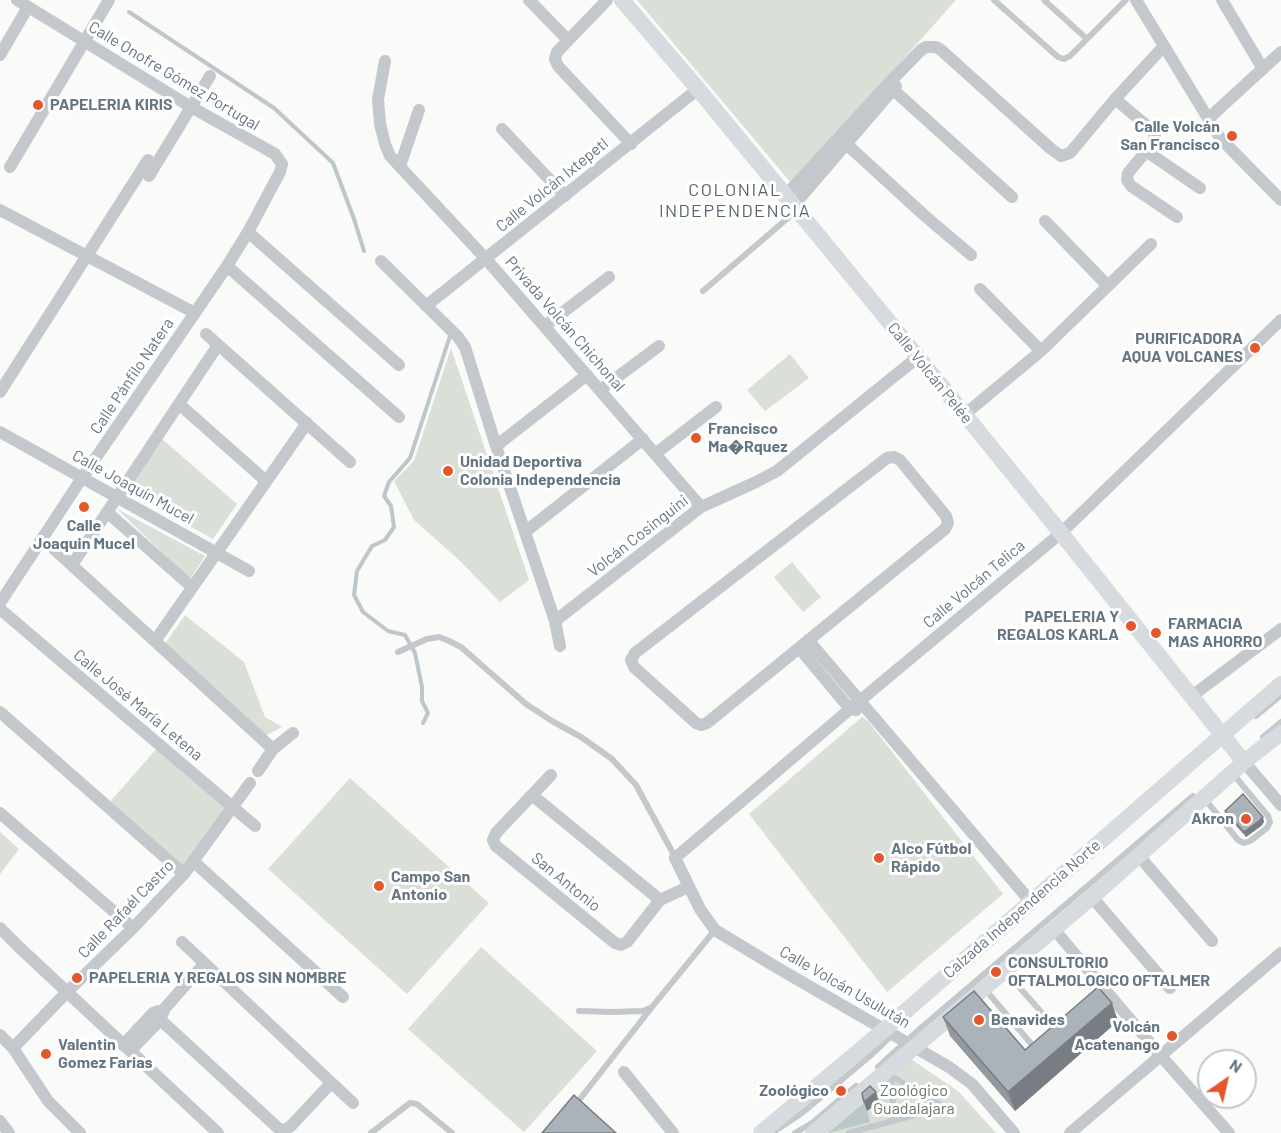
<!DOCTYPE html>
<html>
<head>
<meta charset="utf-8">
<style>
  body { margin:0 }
  #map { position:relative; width:1281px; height:1133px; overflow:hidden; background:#fafaf8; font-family:Barlow,sans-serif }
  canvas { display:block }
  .north { position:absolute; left:1197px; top:1049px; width:60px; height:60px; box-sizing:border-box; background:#fff; border:2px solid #c1c8cd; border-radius:50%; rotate:34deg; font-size:16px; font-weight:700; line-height:24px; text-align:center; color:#657683 }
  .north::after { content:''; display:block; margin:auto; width:21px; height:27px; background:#e4572e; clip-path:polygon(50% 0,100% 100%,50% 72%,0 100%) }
</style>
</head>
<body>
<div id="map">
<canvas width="1281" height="1133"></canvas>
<div class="north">N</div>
</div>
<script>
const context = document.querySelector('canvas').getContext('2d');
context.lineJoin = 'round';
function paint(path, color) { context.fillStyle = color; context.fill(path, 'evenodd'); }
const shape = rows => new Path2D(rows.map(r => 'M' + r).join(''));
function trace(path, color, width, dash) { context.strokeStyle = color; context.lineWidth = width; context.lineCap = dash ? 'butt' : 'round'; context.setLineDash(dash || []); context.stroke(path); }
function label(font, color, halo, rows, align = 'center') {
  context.font = font + ' Barlow,sans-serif'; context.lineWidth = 6; context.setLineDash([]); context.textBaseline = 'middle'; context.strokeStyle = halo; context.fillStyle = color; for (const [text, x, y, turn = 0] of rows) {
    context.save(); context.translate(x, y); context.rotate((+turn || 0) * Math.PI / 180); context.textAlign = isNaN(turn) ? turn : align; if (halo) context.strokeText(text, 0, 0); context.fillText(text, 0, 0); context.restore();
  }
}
const green = shape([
  [637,0,956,0,792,184],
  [451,348,529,580,500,602,459,560,414,520,394,481,414,461],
  [790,354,809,378,765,411,747,390],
  [161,438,237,504,213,539,126,491],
  [117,509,205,556,190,579],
  [792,562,821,597,803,612,774,577],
  [185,615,244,662,265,717,282,727,265,736,165,644],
  [862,717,868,721,1003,894,887,992,749,814],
  [159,746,230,807,185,871,108,804],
  [350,778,489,903,407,994,268,869],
  [0,832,19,849,0,874],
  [481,947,597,1051,524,1132,408,1029],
  [911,1059,959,1092,996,1133,824,1133]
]);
const water = shape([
  [865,1102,870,1122,828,1133]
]);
const stream = shape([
  [129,12,274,108,333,163,354,219,364,251],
  [423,723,428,713,422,701,422,687,415,653,405,635,388,631,363,612,354,595,357,571,372,546,385,540,394,527,391,506,384,496,389,482,410,458,450,336]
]);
const lane = shape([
  [994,0,1058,57,1064,59,1070,56,1126,0],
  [1044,0,1087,39],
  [703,291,796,211],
  [398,652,427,639,439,637,447,640,461,647,526,704,552,721,581,737,612,759,636,785,675,857],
  [1256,716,1281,695],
  [1263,737,1281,722],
  [1204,798,1238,840,1244,843,1250,841,1267,828,1270,822,1268,816,1234,775],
  [1005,971,1058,1031],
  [984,988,1033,1046,1037,1047],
  [579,1011,612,1012,643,1011,650,1008],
  [878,1067,922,1027,1193,796],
  [888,1074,944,1107],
  [891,1076,894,1120],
  [576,1104,652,1007,715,930],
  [775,1131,802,1113,870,1056,892,1035],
  [371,1133,410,1103,417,1104,452,1133],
  [795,1133,812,1123,856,1086],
  [849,1133,944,1107]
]);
const street = shape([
  [529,0,568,40],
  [607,0,557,52,555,59,558,66,631,144],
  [1136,0,1220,138,1281,200],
  [1222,0,1263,69],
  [0,55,28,7],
  [385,61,378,99,380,124,385,144,390,156,486,259,701,507],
  [888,85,1012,197],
  [1115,99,1152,130,1155,136,1153,143,1128,173,1127,180,1131,186,1177,217],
  [1208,119,1281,52],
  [502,129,565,196],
  [842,140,925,216,971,255],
  [1146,151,1200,188],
  [400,166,419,110],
  [10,167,109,0],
  [149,176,210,76],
  [785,196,887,85,921,50,926,47,936,47,941,50,1050,148,1061,156,1070,153,1115,99,1164,46],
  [793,206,896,86],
  [0,210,195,313],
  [1045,221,1108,286],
  [248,232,399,365],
  [381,261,458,337,465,347,496,446,555,621,560,646],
  [227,266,399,417],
  [980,289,1041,351],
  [426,306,698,89],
  [545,326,609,277],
  [206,334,350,462],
  [600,390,659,346],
  [0,392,148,160],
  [179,404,266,481],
  [964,415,1041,351,1151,244],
  [0,432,249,571],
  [496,446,587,375],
  [655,454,716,407],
  [894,457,900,460,946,516,948,523,945,529,707,723,701,725,696,723,634,667,631,660,635,653,887,458,894,457],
  [107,512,192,587],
  [525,532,643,439],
  [53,548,273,749],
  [72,565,218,345],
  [0,603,82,478,227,266,248,232,280,172,282,164,275,154,191,107,17,0],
  [0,609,255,826],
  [555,621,701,507,756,482,777,471,918,357],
  [808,640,1031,902],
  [155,641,307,423],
  [799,648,850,709,856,710],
  [1192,696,1281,629],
  [0,712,184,874],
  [1244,762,1281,805],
  [258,771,273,749,293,733],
  [551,775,496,833,493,840,496,846,615,943,621,945,627,942,660,900,688,887],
  [532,795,660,900],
  [0,813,133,928],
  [1139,856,1212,941],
  [193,861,343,997],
  [1092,897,1170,988],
  [0,928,20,948,218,1133],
  [1053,928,1161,1056,1229,1133],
  [182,942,353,1103],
  [153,1013,279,1129,284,1130,291,1126,331,1083],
  [0,1035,13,1048,48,1101,80,1133],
  [123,1045,153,1013,158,1011],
  [13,1048,67,992,133,928,184,874,250,783],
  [130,1051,160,1020,165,1008,204,964],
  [624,1072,673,1133],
  [0,1121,9,1133],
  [1014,1133,972,1084,949,1067,776,967,715,930,700,909,675,858,850,709,1061,533,1281,320],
  [1070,1133,1281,953]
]);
const secondary = shape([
  [622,0,698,89,918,357,1061,533,1244,762],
  [761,1133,884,1030,1281,684],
  [813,1133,1092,897,1244,762,1281,733]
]);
const wall = shape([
  [1225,811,1264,822,1261,826,1246,837,1227,816],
  [943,1017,1025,1050,1118,1021,1015,1111,950,1036]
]);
const shadedWall = shape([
  [1263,817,1264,822,1261,826,1246,837,1244,832],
  [1112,1003,1118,1021,1015,1111,1008,1092],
  [876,1092,879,1102,867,1111,864,1102]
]);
const building = shape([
  [1243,794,1263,817,1259,821,1244,832,1225,811,1243,794],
  [1098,987,1112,1003,1008,1092,943,1017,974,991,1025,1050,1098,987],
  [870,1086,876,1092,864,1102,862,1093,870,1086],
  [574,1095,616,1133,542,1133,574,1095]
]);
const markers = [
  [38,105,6,"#e4572e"],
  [1232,136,6,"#e4572e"],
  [1255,348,6,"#e4572e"],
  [696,438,6,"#e4572e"],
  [448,471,6,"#e4572e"],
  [84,507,6,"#e4572e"],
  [1131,626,6,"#e4572e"],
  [1156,633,6,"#e4572e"],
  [1246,819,6,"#e4572e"],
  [879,858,6,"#e4572e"],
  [379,886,6,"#e4572e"],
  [996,972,6,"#e4572e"],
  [77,978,6,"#e4572e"],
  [979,1020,6,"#e4572e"],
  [1172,1036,6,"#e4572e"],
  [46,1054,6,"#e4572e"],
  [841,1091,6,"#e4572e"]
];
const streetNames = [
  ["Calle Onofre Gómez Portugal",174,76,31],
  ["Calle Volcán Ixtepetl",552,185,-39],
  ["Privada Volcán Chichonal",565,324,49],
  ["Calle Volcán Pelée",930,373,51],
  ["Calle Pánfilo Natera",132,376,-56],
  ["Calle Joaquín Mucel",133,487,29],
  ["Volcán Cosinguini",638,536,-38],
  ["Calle Volcán Telica",974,584,-40],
  ["Calle José María Letena",138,705,40],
  ["San Antonio",566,882,39],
  ["Calle Rafaél Castro",126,909,-46],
  ["Calzada Independencia Norte",1022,909,-41],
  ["Calle Volcán Usulután",845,987,30]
];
const poiNames = [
  ["PAPELERIA KIRIS",50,105],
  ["Calle Volcán",1220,127,"right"],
  ["San Francisco",1220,145,"right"],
  ["PURIFICADORA",1243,339,"right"],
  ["AQUA VOLCANES",1243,357,"right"],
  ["Francisco",708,429],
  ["Ma�Rquez",708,447],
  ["Unidad Deportiva",460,462],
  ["Colonia Independencia",460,480],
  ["Calle",84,526,"center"],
  ["Joaquin Mucel",84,544,"center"],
  ["PAPELERIA Y",1119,617,"right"],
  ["REGALOS KARLA",1119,635,"right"],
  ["FARMACIA",1168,624],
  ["MAS AHORRO",1168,642],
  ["Akron",1234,819,"right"],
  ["Alco Fútbol",891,849],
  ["Rápido",891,867],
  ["Campo San",391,877],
  ["Antonio",391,895],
  ["CONSULTORIO",1008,963],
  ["OFTALMOLOGICO OFTALMER",1008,981],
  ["PAPELERIA Y REGALOS SIN NOMBRE",89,978],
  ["Benavides",991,1020],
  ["Volcán",1160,1027,"right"],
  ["Acatenango",1160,1045,"right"],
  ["Valentin",58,1045],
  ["Gomez Farias",58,1063],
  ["Zoológico",829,1091,"right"]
];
const parkNames = [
  ["Zoológico",914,1091],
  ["Guadalajara",914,1109]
];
const neighbourhoodNames = [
  ["COLONIAL",735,190],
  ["INDEPENDENCIA",735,211]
];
paint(green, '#dadfd7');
paint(water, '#bbc7cb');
trace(stream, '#bbc7cb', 4);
trace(lane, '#c3c8cc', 6);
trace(street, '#c3c8cc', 12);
trace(secondary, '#d6dbdf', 16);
paint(wall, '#929a9f');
paint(shadedWall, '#777d82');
paint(building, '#aab3b9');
trace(building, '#777d82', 1.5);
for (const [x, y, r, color] of markers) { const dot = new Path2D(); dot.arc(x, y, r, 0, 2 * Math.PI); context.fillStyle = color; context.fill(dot); trace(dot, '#fff', 2); }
label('16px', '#657683', '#fff', streetNames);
label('bold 16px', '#657683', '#fff', poiNames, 'left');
label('16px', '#687a64', '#fff', parkNames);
context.letterSpacing = '1.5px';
label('18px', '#57646e', '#fff', neighbourhoodNames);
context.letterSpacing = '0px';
</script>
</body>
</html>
